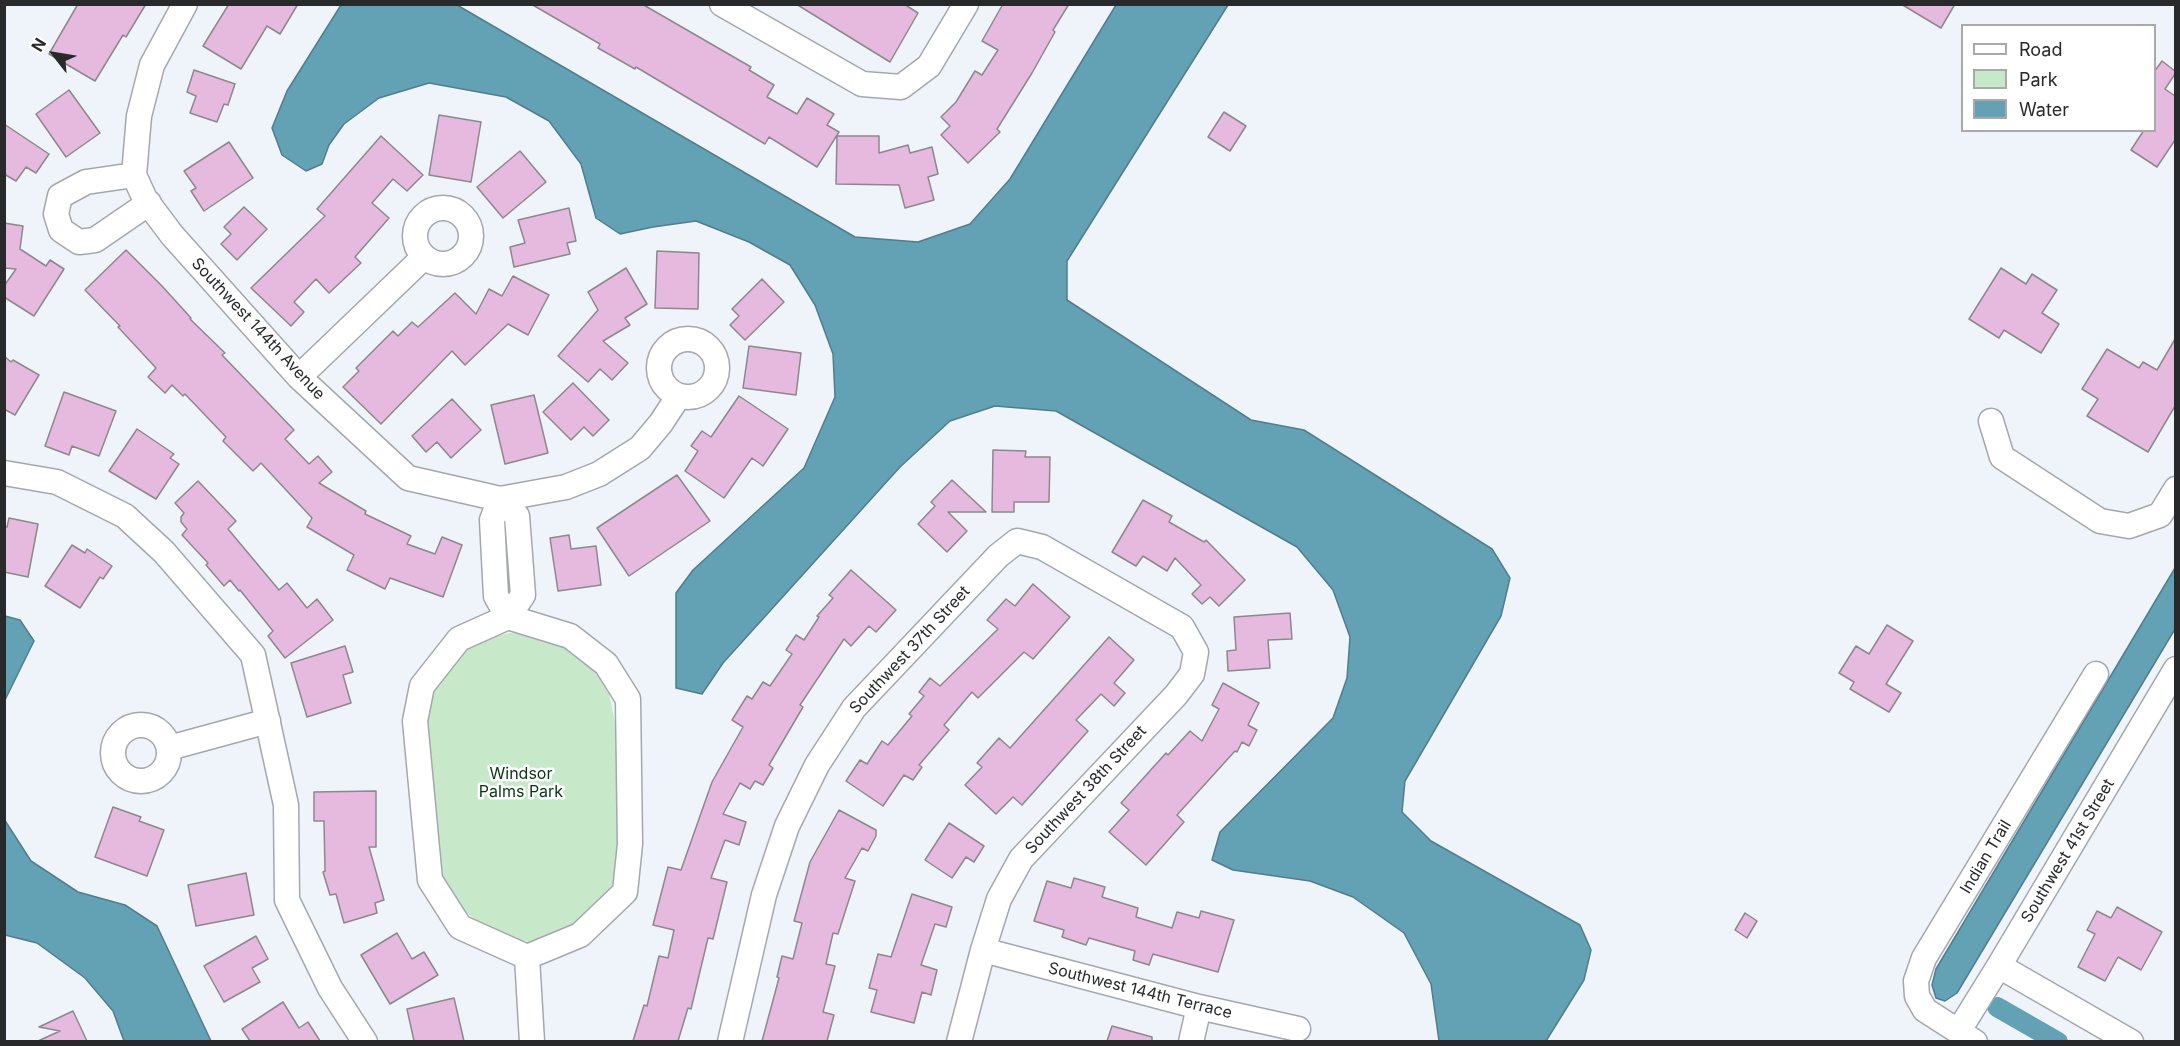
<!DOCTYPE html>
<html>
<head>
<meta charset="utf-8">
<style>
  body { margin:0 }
  #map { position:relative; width:2180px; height:1046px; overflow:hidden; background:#eff4fb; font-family:Inter,sans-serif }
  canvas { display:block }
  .frame { position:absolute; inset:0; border:6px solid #27292b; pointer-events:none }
  .legend { position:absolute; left:1961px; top:24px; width:195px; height:108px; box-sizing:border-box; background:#fff; border:2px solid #a9a9aa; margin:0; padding:8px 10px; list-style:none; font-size:18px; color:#27292b }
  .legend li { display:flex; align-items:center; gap:12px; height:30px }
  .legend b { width:30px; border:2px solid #a9a9aa }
  .north { position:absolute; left:24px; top:24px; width:60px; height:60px; -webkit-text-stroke:4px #fff; paint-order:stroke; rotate:301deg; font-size:16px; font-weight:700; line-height:24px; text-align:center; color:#27292b }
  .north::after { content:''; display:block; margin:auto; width:21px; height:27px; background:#27292b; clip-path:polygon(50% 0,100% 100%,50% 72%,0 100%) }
</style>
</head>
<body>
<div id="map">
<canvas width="2180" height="1046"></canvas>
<div class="frame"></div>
<ul class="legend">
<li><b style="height:8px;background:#fff"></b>Road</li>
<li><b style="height:16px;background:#c8e8ca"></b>Park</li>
<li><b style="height:16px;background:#63a1b5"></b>Water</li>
</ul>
<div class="north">N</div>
</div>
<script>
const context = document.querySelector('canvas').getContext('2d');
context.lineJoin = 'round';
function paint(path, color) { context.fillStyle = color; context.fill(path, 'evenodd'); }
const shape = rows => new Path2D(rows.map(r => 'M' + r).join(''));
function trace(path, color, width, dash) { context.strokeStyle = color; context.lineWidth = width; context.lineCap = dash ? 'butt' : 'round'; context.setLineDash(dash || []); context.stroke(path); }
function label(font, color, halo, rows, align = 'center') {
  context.font = font + ' Inter,sans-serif'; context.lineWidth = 5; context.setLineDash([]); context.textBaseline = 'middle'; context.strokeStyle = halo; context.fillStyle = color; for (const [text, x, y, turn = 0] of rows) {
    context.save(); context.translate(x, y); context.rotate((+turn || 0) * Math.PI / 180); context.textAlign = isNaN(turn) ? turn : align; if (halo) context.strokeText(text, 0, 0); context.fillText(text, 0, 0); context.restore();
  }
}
const green = shape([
  [530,632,575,650,593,669,609,694,616,726,621,791,619,863,611,889,588,917,539,944,510,938,482,926,445,894,434,863,426,705,441,670,479,640,510,633]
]);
const water = shape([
  [341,5,457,5,855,237,918,242,970,224,1010,179,1116,5,1228,5,1067,261,1067,300,1251,420,1304,430,1492,549,1510,578,1501,616,1405,781,1402,812,1431,841,1580,925,1591,950,1584,980,1546,1041,1439,1041,1431,984,1404,933,1353,897,1310,881,1233,870,1212,860,1220,832,1333,718,1347,678,1350,637,1333,590,1297,547,1056,411,995,406,950,421,900,467,723,663,702,694,676,688,676,593,693,570,804,468,835,397,833,354,815,305,790,265,749,242,696,221,653,227,620,234,596,218,581,164,549,121,506,97,429,83,379,98,344,124,329,145,322,164,306,171,282,155,272,128,287,91,341,5],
  [2175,568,2175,629,1957,993,1945,1001,1936,998,1932,985,1936,969,2175,568],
  [5,616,20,620,34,641,5,700,5,616],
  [4,819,31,861,78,892,125,905,157,926,211,1041,124,1041,113,1011,85,978,37,943,5,935,4,819]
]);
const canal = shape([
  [1997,1007,2058,1042]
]);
const building = shape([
  [78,4,146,4,126,37,123,35,95,81,49,54,78,4],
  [229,4,298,4,280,34,267,26,241,69,203,46,229,4],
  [531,4,642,4,751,67,749,70,774,85,767,97,797,114,807,98,834,114,827,125,839,132,817,167,769,137,765,144,636,67,635,69,598,48,600,44,531,4],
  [796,4,904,4,918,13,890,62,796,4],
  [1003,4,1069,4,1053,30,1055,32,1032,73,997,129,1000,132,968,163,941,135,950,126,941,117,956,102,975,71,982,75,998,50,982,41,1003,4],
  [1901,4,1955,4,1941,28,1901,4],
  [2162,61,2175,71,2175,74,2165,89,2175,96,2175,140,2157,167,2131,150,2144,130,2154,130,2154,72,2162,61],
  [194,70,235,84,228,105,224,104,217,122,190,113,196,96,187,92,194,70],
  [69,90,100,133,66,157,36,114,69,90],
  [1224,112,1246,126,1230,151,1208,137,1224,112],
  [439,115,481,122,471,182,429,175,439,115],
  [4,124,49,154,36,173,26,167,16,181,4,174,4,124],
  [381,136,423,175,407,191,393,179,372,203,389,218,355,257,361,263,329,293,316,279,294,302,304,312,291,326,251,288,325,216,317,209,381,136],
  [837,136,879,136,879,153,908,145,910,153,932,147,938,174,928,177,934,200,905,208,899,185,836,184,837,136],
  [229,142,253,178,204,211,191,191,196,188,184,171,229,142],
  [520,151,546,182,503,218,477,187,520,151],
  [244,207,267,229,237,260,221,244,231,234,224,227,244,207],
  [569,208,576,241,567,243,570,254,514,267,510,247,525,243,518,220,569,208],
  [4,223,23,226,20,249,46,266,50,260,64,269,34,316,4,297,4,286,16,269,4,268,4,223],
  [126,250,162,286,191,318,190,319,225,353,222,355,294,430,285,439,309,464,318,456,332,472,319,483,366,511,365,514,411,536,407,544,435,554,442,537,462,545,443,597,390,578,385,589,347,570,354,555,307,527,312,518,261,463,253,471,223,441,226,437,185,394,183,396,172,385,165,393,148,377,156,368,118,327,120,326,85,290,126,250],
  [657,251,699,253,698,309,655,308,657,251],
  [626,268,647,304,625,318,630,325,603,341,628,363,612,380,600,369,588,382,558,356,598,310,588,292,626,268],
  [2001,268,2026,284,2032,274,2057,290,2042,313,2059,324,2041,353,2004,330,1999,338,1969,319,2001,268],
  [513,276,549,295,528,335,508,324,465,365,452,351,381,424,343,387,359,371,356,368,393,331,398,336,412,322,418,327,455,293,476,314,489,289,502,296,513,276],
  [762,279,784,302,745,340,730,325,739,316,732,309,762,279],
  [2175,339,2175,406,2148,452,2087,416,2098,399,2082,389,2107,349,2139,368,2143,362,2157,370,2175,339],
  [749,346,801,353,796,395,743,388,749,346],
  [4,356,11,362,13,360,39,375,15,415,4,409,4,356],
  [573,383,609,420,593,436,584,427,571,440,543,412,573,383],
  [64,392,116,411,99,456,72,446,69,455,45,446,64,392],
  [534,395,548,453,505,464,491,405,534,395],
  [739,396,788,429,763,466,752,458,724,498,685,471,698,451,691,446,702,431,711,437,739,396],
  [452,399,481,430,451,458,437,442,426,452,412,436,452,399],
  [137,429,174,454,170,458,179,464,156,499,109,471,137,429],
  [993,450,1026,451,1025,457,1050,457,1049,502,1014,502,1014,512,992,512,993,450],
  [677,475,710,521,629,576,597,528,677,475],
  [952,480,986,512,948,512,967,531,947,552,918,524,935,506,931,502,952,480],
  [198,481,236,521,228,529,279,590,287,583,307,608,317,599,333,620,285,658,268,636,273,631,240,590,239,591,230,580,224,586,206,565,208,563,182,535,187,529,181,522,181,517,184,513,175,503,198,481],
  [1143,500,1172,516,1169,522,1204,542,1206,540,1245,580,1219,606,1210,597,1202,604,1192,594,1201,585,1175,558,1167,571,1143,556,1136,566,1112,552,1143,500],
  [9,518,38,524,28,577,4,572,4,527,7,527,9,518],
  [569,535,571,549,596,546,601,585,558,591,550,538,569,535],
  [72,545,85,553,87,549,112,566,103,579,100,577,80,608,45,586,72,545],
  [851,570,896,610,876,632,869,626,851,646,844,639,800,705,803,707,769,765,773,768,763,785,755,781,750,789,740,783,723,814,746,822,739,845,725,840,711,878,727,882,713,939,708,938,691,1009,688,1008,678,1041,633,1041,644,1005,647,1006,659,956,668,958,674,930,653,925,668,867,681,870,712,782,743,727,732,720,747,696,752,699,763,682,770,686,792,654,786,650,796,635,804,640,819,617,817,616,833,598,829,595,851,570],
  [1033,584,1070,617,1033,659,1024,652,978,698,972,692,944,725,949,730,919,765,922,767,913,780,904,775,883,806,846,781,860,760,867,764,882,741,888,745,912,716,909,714,924,696,919,692,930,678,940,686,998,629,987,620,1006,599,1015,606,1033,584],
  [1290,613,1292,639,1268,640,1270,668,1228,671,1227,651,1236,650,1234,617,1290,613],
  [1887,625,1913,641,1886,684,1901,693,1889,712,1850,689,1854,682,1839,673,1856,646,1869,654,1887,625],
  [1109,637,1134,660,1114,683,1125,693,1114,706,1101,694,1076,720,1088,731,1022,805,1013,797,996,814,965,785,982,767,977,763,999,738,1010,748,1109,637],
  [345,646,353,672,343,675,351,703,307,717,291,663,345,646],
  [1223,683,1259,703,1248,725,1257,730,1249,746,1242,742,1237,752,1235,751,1177,815,1184,822,1146,865,1109,832,1129,810,1121,803,1166,753,1168,755,1190,731,1202,741,1219,709,1212,705,1223,683],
  [376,791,376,847,369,847,384,900,375,903,377,913,344,923,336,894,330,895,323,872,325,871,324,821,314,821,314,792,376,791],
  [113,807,141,817,139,821,164,830,147,876,95,857,113,807],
  [839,810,876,830,876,836,868,851,862,848,845,878,855,881,838,934,833,933,826,964,835,966,823,1012,834,1015,827,1041,762,1041,779,978,777,977,782,956,793,959,802,923,794,921,810,862,839,810],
  [949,823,984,846,974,862,966,857,952,878,925,860,949,823],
  [246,873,254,915,196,926,188,885,246,873],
  [1074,878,1105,887,1102,897,1138,908,1136,917,1172,928,1177,912,1199,918,1201,911,1234,920,1218,972,1153,954,1149,965,1133,960,1135,951,1089,938,1086,945,1062,937,1064,930,1034,921,1047,881,1071,888,1074,878],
  [912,894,952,907,946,927,935,924,921,965,937,970,931,995,922,992,914,1023,871,1012,877,990,869,988,878,954,891,957,912,894],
  [2117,907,2162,932,2141,970,2118,957,2105,981,2078,967,2095,934,2087,930,2097,911,2111,918,2117,907],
  [1745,913,1757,921,1747,938,1735,930,1745,913],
  [397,933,412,959,424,952,438,975,390,1004,361,955,397,933],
  [256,936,268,959,252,968,260,982,224,1002,204,966,256,936],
  [454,998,464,1041,414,1041,407,1009,454,998],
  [283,1002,299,1028,308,1022,320,1041,250,1041,242,1029,283,1002],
  [73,1011,87,1041,38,1041,60,1031,39,1027,73,1011],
  [1112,1026,1152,1037,1152,1041,1107,1041,1112,1026]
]);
const minor = shape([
  [185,4,152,65,139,116,134,175,145,199,172,235,299,377,408,478,500,499,566,487,599,474,640,448,661,423,678,397],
  [722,4,862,84,901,87,929,66,966,4],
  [134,175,86,182,60,196,56,214,61,230,79,242,95,240,149,203],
  '415 236a28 28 0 1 1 56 0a28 28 0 1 1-56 0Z',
  '659 368a29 29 0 1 1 58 0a29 29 0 1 1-58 0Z',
  [299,377,424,257],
  [1991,421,2002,457,2100,521,2129,526,2160,515,2176,489],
  [4,473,57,482,125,516,164,552,253,655,286,805,287,900,330,988,365,1042],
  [500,499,517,516,523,595,508,617,496,596,492,520,500,499],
  [508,617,570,636,606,664,628,699,630,844,625,892,580,935,527,957,460,927,430,880,415,721,422,686,459,639,508,617],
  '113 753a28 28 0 1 1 56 0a28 28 0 1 1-56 0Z',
  [169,748,268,721],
  [983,950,1199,1007,1298,1029],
  [527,957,532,1042],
  [1999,966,2131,1042],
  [1958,1032,1999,966,2176,669],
  [730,1042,764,895,787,826,817,765,854,708,998,556,1017,541,1042,547,1182,627,1196,652,1192,674,1176,695,1021,859,999,899,983,950,959,1042],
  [1191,1042,1199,1007],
  [1975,1042,1925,1010,1917,996,1916,981,1924,958,2096,674]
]);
const streetNames = [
  ["Southwest 144th Avenue",258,329,47],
  ["Southwest 37th Street",910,650,-47],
  ["Southwest 38th Street",1086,790,-47],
  ["Southwest 41st Street",2068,851,-59],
  ["Indian Trail",1986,857,-59],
  ["Southwest 144th Terrace",1140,991,14]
];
const parkNames = [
  ["Windsor",521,774],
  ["Palms Park",521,792]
];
paint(green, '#c8e8ca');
paint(water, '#63a1b5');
trace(water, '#517d8c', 1.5);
trace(canal, '#63a1b5', 20);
paint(building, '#e6b9de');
trace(building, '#8e878c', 1.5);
trace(minor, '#a3a8ae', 27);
trace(minor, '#fff', 24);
label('16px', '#27292b', '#fff', streetNames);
label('16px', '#063510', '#fff', parkNames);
</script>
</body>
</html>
